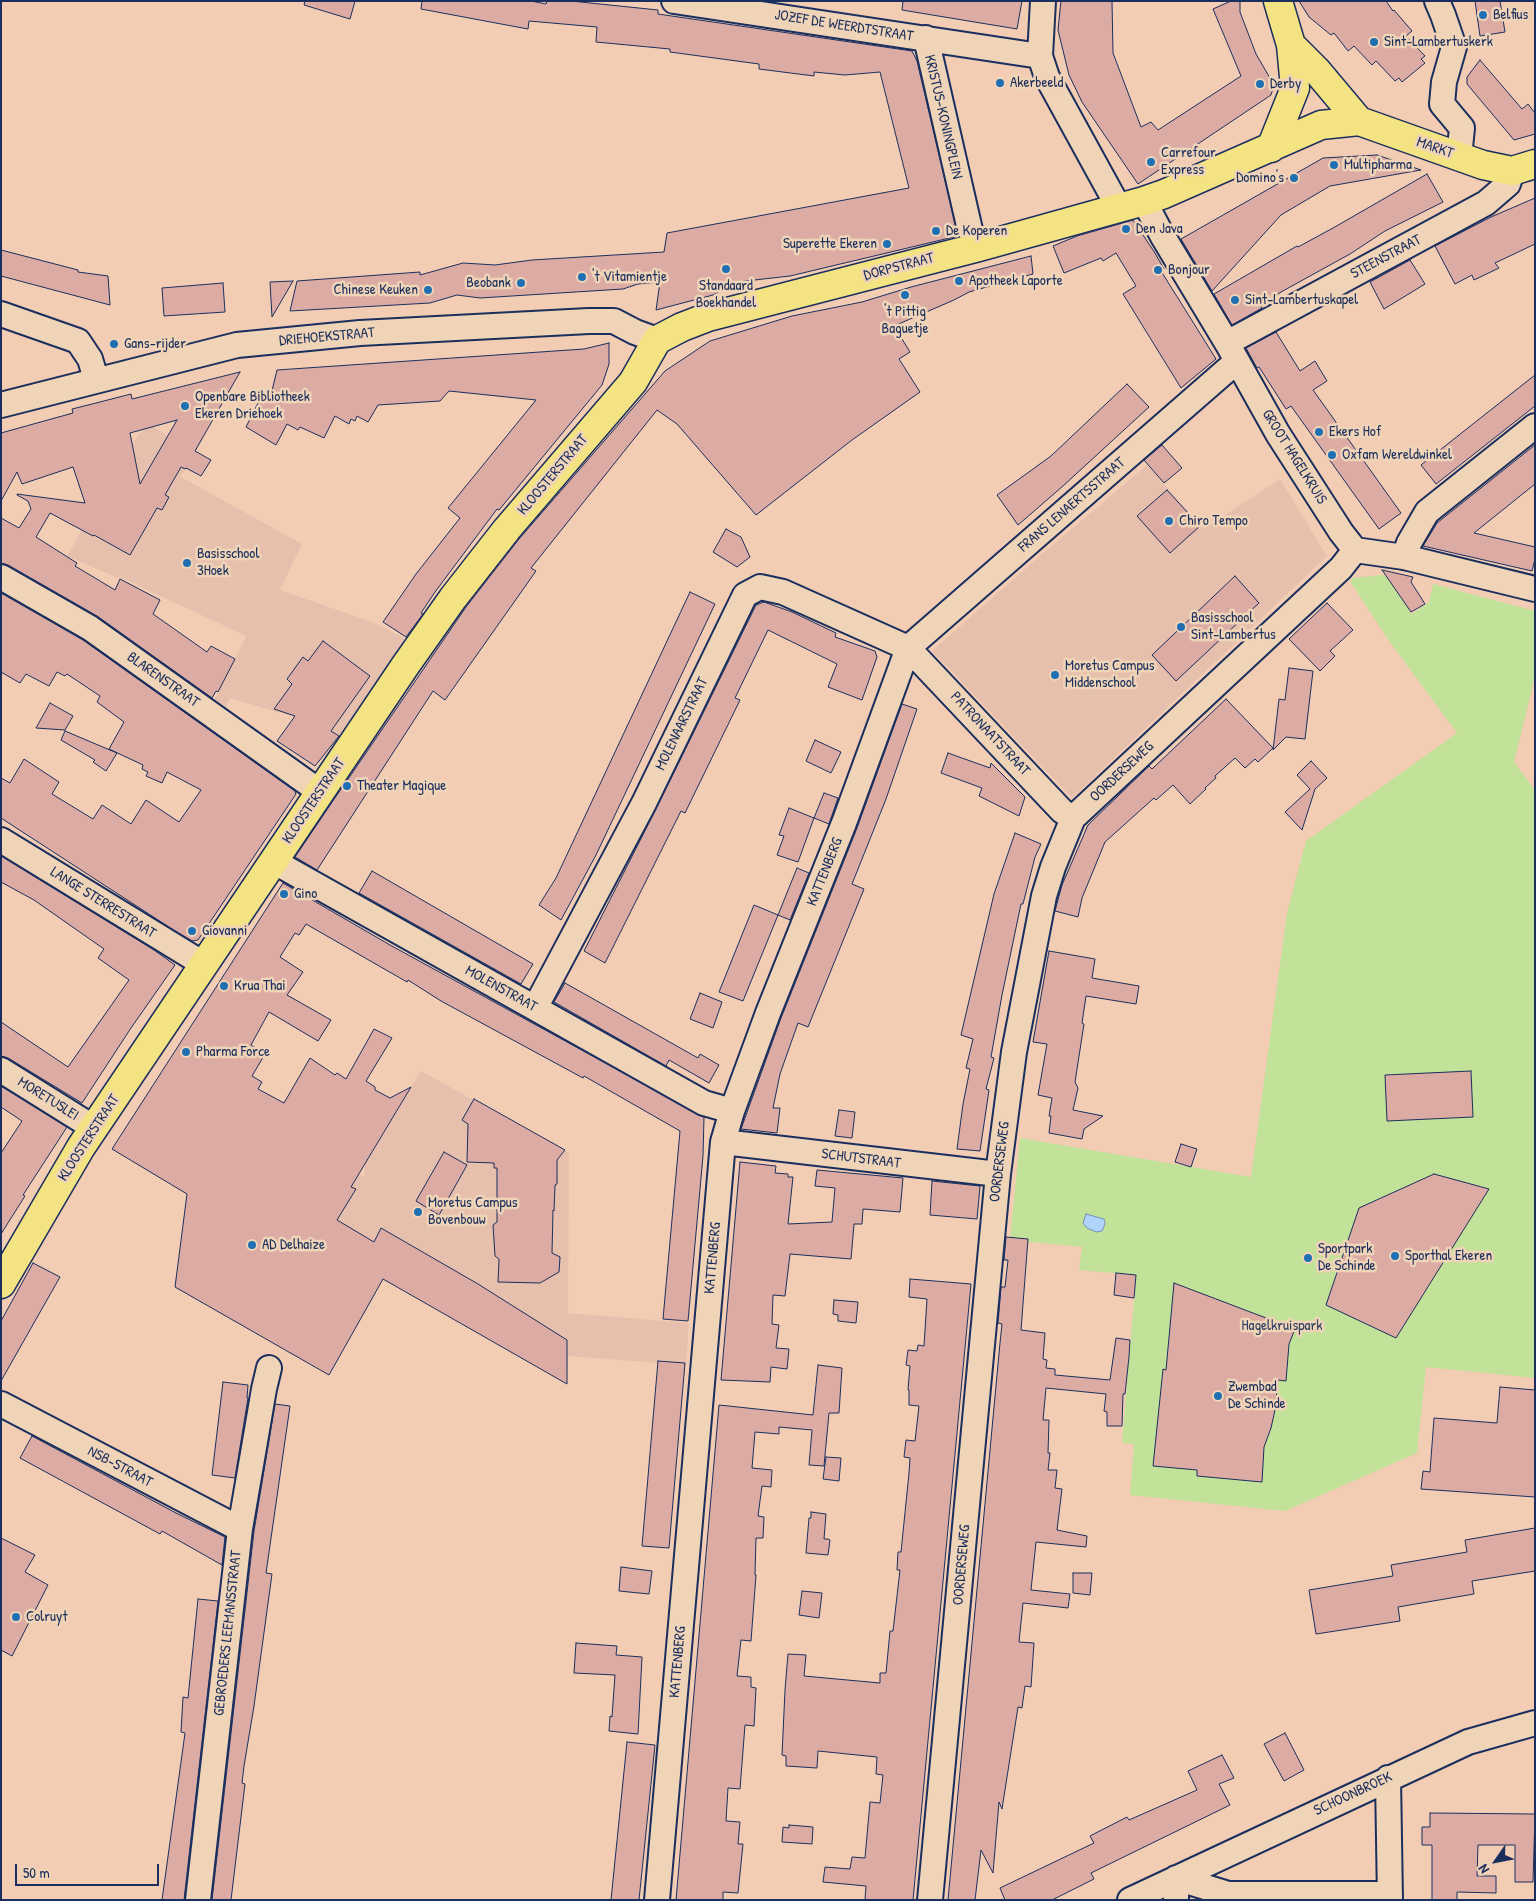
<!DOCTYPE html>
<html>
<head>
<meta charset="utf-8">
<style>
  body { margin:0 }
  #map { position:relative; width:1536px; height:1901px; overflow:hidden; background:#f2cdb4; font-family:"Patrick Hand",sans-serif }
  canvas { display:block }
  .frame { position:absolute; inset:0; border:2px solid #1b2f5e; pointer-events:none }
  .north { position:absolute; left:1471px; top:1836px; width:50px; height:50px; -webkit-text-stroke:4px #f0d4b7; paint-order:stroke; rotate:237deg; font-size:14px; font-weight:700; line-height:20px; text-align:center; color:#1b2f5e }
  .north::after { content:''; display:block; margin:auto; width:18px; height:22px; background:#1b2f5e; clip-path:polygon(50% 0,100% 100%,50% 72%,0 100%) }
  .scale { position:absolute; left:15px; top:1864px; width:144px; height:22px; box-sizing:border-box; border:2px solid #1b2f5e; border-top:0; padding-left:6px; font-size:15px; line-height:18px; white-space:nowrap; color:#1b2f5e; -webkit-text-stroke:4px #f0d4b7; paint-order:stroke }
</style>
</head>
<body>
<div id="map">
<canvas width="1536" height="1901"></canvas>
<div class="frame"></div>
<div class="north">N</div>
<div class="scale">50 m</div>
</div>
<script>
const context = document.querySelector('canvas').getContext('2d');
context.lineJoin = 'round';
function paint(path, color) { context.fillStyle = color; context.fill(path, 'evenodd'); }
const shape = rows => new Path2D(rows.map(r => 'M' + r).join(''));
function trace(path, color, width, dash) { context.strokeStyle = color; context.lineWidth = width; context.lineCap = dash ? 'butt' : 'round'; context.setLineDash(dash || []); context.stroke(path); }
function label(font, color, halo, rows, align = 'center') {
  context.font = font + ' "Patrick Hand",sans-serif'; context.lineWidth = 5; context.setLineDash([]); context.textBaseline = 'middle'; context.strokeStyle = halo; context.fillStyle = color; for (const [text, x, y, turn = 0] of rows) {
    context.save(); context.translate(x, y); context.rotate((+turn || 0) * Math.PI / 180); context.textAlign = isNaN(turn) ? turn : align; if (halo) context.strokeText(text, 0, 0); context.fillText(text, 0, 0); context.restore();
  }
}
const built = shape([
  [147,395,155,428,195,451,181,477,302,544,280,590,375,623,407,640,339,736,321,725,230,698,222,714,211,707,246,636,122,578,120,579,67,556,132,444,144,429,139,413,136,414,132,399],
  [1147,465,1204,529,1280,479,1327,556,1072,798,932,651,1041,555],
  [167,1064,364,1177,365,1164,421,1071,569,1153,568,1313,689,1323,686,1365,568,1356,567,1384,383,1279,234,1185,127,1124]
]);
const green = shape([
  [1382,575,1387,577,1412,614,1429,602,1433,584,1535,611,1535,676,1514,762,1535,790,1535,1378,1426,1367,1417,1453,1285,1511,1130,1495,1134,1444,1122,1443,1136,1275,1079,1270,1082,1247,1010,1240,1020,1138,1251,1177,1287,913,1306,841,1457,733,1387,638,1350,581,1353,578]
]);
const water = shape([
  [1086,1214,1104,1219,1105,1224,1102,1231,1096,1232,1087,1228,1083,1223,1086,1214]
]);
const building = shape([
  [305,1,355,1,350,19,304,5,305,1],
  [422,1,531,1,546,4,547,1,571,1,658,10,658,14,912,51,917,61,958,236,790,276,737,282,713,295,656,310,660,282,638,284,623,289,480,298,457,295,430,303,290,311,297,281,420,272,420,275,463,263,495,265,532,260,664,252,667,233,909,188,880,72,845,75,814,72,814,76,759,69,759,64,670,52,670,49,596,42,597,27,529,21,528,29,421,9,422,1],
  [903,1,1022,1,1017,29,902,10,903,1],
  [1061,1,1112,1,1113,53,1141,127,1151,122,1158,130,1241,76,1213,9,1231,1,1240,1,1240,12,1256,54,1274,85,1271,95,1138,184,1082,102,1069,75,1058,30,1061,1],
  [1299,1,1386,1,1393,11,1394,10,1412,31,1406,36,1425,56,1421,59,1425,63,1402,82,1399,78,1395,81,1376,61,1372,65,1354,46,1348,51,1334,33,1331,35,1309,17,1299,1],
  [1475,1,1500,1,1505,32,1480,36,1475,1],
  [1480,60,1522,109,1528,104,1535,113,1535,134,1514,140,1467,84,1467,77,1480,60],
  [1377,155,1421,170,1330,186,1281,215,1212,291,1181,239,1323,158,1377,155],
  [1427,174,1443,202,1385,231,1350,254,1281,292,1261,306,1262,308,1232,325,1214,294,1297,246,1298,247,1333,228,1427,174],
  [1535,198,1535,244,1495,263,1499,268,1474,280,1472,275,1455,284,1435,246,1491,217,1535,198],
  [1133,220,1155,253,1164,269,1161,271,1216,359,1181,388,1123,294,1136,286,1116,253,1103,261,1101,258,1064,273,1053,246,1077,236,1133,220],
  [1,250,78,270,78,272,108,276,110,305,1,276,1,250],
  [1031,256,1033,274,969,292,954,300,894,326,910,352,899,359,920,392,852,440,756,515,677,424,657,410,531,568,536,571,445,700,433,691,317,870,295,857,343,786,346,786,344,785,466,607,519,539,665,371,710,341,792,316,862,302,911,287,1031,256],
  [1410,260,1425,284,1384,309,1370,282,1410,260],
  [293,281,272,317,270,282,293,281],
  [223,283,225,312,164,316,162,288,223,283],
  [1276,332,1300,371,1315,361,1327,381,1313,390,1401,513,1379,529,1291,406,1286,409,1259,367,1257,368,1246,348,1276,332],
  [609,343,609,364,602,385,499,510,497,509,435,592,421,613,423,614,406,637,383,622,416,574,460,518,448,508,536,400,449,391,440,401,378,405,368,422,357,416,355,421,351,419,349,424,335,416,324,438,300,427,298,430,287,424,276,445,246,427,262,395,270,399,277,370,584,349,609,343],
  [240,372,195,451,211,460,201,476,186,468,185,469,181,467,165,495,169,497,162,510,157,508,130,555,94,535,93,536,50,513,36,537,77,563,75,566,115,590,120,579,160,600,153,614,207,652,211,646,235,659,218,692,216,691,212,698,97,616,8,565,1,563,1,518,19,528,31,509,28,501,17,495,17,494,85,503,73,467,22,484,17,472,1,501,1,433,73,413,72,409,96,403,131,394,132,399,240,372],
  [177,420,140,484,130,433,177,420],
  [1535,375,1535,406,1436,484,1421,465,1535,375],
  [1127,384,1149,407,1063,486,1018,525,997,495,1051,456,1127,384],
  [1162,445,1182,468,1164,483,1144,460,1162,445],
  [1535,445,1535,484,1474,533,1535,547,1535,559,1532,571,1423,546,1437,523,1535,445],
  [1167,490,1200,526,1170,553,1137,516,1167,490],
  [726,529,741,537,750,557,737,567,713,552,726,529],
  [1382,570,1413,577,1411,582,1425,604,1411,612,1382,570],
  [1235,576,1259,603,1176,681,1152,655,1235,576],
  [690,592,715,604,596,855,561,920,539,905,556,878,690,592],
  [1,593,83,640,295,791,296,794,198,940,192,941,175,931,1,818,1,778,10,783,24,759,59,782,52,794,93,819,102,805,131,824,146,800,179,822,201,790,167,772,162,783,146,776,148,772,142,769,143,765,109,749,124,722,97,702,100,696,67,674,65,676,57,672,49,686,26,674,20,683,1,672,1,593],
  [764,602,792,612,836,633,835,637,875,651,877,657,862,700,828,687,837,664,768,630,735,698,740,700,685,813,681,811,605,963,584,951,656,809,756,605,764,602],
  [1327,603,1353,630,1330,651,1335,656,1320,671,1289,639,1327,603],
  [323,641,370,676,331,731,339,736,315,766,277,741,295,716,274,709,292,684,287,679,303,657,308,661,323,641],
  [1289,668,1313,671,1305,739,1286,737,1273,750,1279,699,1285,700,1289,668],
  [1226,699,1273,748,1258,762,1255,759,1245,768,1235,758,1215,776,1216,778,1205,788,1206,789,1190,804,1173,785,1156,800,1154,798,1105,842,1082,898,1078,917,1055,911,1062,885,1088,825,1149,766,1152,769,1226,699],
  [50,703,73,716,65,730,36,728,50,703],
  [902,704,917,709,886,799,852,884,864,889,808,1027,798,1023,780,1074,773,1108,780,1108,777,1133,741,1129,781,1018,857,828,902,704],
  [65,731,117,753,106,771,93,762,95,760,61,740,65,731],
  [815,740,841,752,831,773,806,761,815,740],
  [948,753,990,768,991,763,1025,797,1019,816,979,796,982,788,941,773,948,753],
  [1311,761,1327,778,1315,789,1302,830,1285,812,1310,789,1297,775,1311,761],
  [824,793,838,798,829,824,814,818,824,793],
  [789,808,814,818,798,862,777,855,784,836,779,835,789,808],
  [1015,833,1041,844,1035,857,1023,904,1021,904,1002,995,991,1057,994,1058,986,1089,989,1090,980,1151,957,1149,963,1104,970,1069,966,1068,973,1039,961,1035,994,894,1015,833],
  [1,856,154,950,175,965,131,1028,82,1103,8,1058,1,1056,1,1022,68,1067,129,980,98,958,104,949,34,900,1,882,1,856],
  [797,868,809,873,790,920,778,915,743,1001,719,992,754,905,778,915,797,868],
  [372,871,533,964,521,984,359,893,372,871],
  [283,883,390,945,704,1117,703,1156,688,1321,663,1319,680,1131,584,1076,583,1078,441,1001,408,980,407,982,306,924,299,935,295,933,280,957,303,972,287,995,331,1020,318,1041,269,1012,251,1045,265,1054,252,1076,262,1082,258,1089,284,1103,310,1058,335,1075,337,1073,346,1079,374,1029,392,1038,366,1081,375,1087,375,1090,390,1098,411,1087,351,1187,356,1189,337,1220,374,1242,381,1228,478,1284,567,1340,567,1384,383,1279,329,1375,175,1287,187,1194,112,1149,283,883],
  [1049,951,1095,959,1092,978,1139,986,1136,1004,1086,996,1082,1023,1084,1024,1075,1082,1078,1088,1073,1110,1103,1116,1084,1129,1082,1139,1049,1133,1051,1116,1049,1116,1052,1098,1038,1095,1047,1044,1033,1042,1049,951],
  [565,983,698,1058,700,1054,719,1065,709,1083,669,1060,666,1066,554,1002,565,983],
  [700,993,722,1002,713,1028,690,1019,700,993],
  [1471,1071,1473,1117,1387,1121,1385,1075,1471,1071],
  [1,1086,67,1127,23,1195,25,1196,1,1234,1,1153,22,1121,1,1107,1,1086],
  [474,1099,565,1150,557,1160,557,1184,555,1185,554,1211,553,1210,552,1253,560,1257,559,1272,540,1283,498,1282,499,1259,495,1256,493,1225,497,1222,497,1168,494,1168,494,1163,467,1162,468,1124,462,1120,474,1099],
  [839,1110,855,1112,852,1138,835,1136,839,1110],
  [1181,1144,1197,1149,1191,1167,1175,1162,1181,1144],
  [444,1152,467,1165,439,1215,416,1201,444,1152],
  [740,1162,776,1166,775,1173,788,1174,788,1177,793,1177,788,1224,832,1222,835,1188,815,1186,817,1170,903,1178,900,1212,863,1209,862,1224,854,1224,851,1259,790,1254,785,1296,773,1295,772,1324,779,1325,776,1348,789,1349,787,1369,771,1367,770,1382,721,1380,740,1162],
  [1434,1174,1489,1189,1396,1338,1326,1305,1359,1208,1434,1174],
  [932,1181,980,1186,977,1219,930,1215,932,1181],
  [1006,1237,1028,1239,1021,1330,1045,1333,1043,1359,1047,1360,1046,1368,1055,1369,1055,1375,1110,1380,1116,1338,1130,1340,1129,1357,1125,1394,1123,1394,1122,1426,1107,1426,1107,1412,1104,1411,1106,1394,1046,1388,1043,1420,1049,1420,1048,1453,1050,1453,1048,1470,1057,1470,1055,1488,1062,1489,1057,1530,1087,1536,1086,1547,1036,1542,1031,1590,1070,1594,1068,1608,1023,1603,1019,1642,1034,1643,1031,1687,1025,1686,1022,1708,1018,1707,1002,1809,999,1802,993,1873,981,1850,975,1900,948,1900,1000,1343,1002,1324,998,1323,1001,1287,1005,1287,1008,1260,1004,1260,1006,1237],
  [33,1263,60,1277,1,1381,1,1321,33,1263],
  [1116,1273,1136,1275,1134,1298,1114,1295,1116,1273],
  [910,1279,971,1284,913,1900,865,1900,866,1886,823,1882,825,1867,850,1869,852,1857,865,1858,870,1802,880,1803,883,1775,876,1774,877,1757,818,1751,817,1768,786,1766,786,1756,782,1755,785,1690,788,1654,806,1655,804,1676,880,1683,880,1673,886,1673,890,1631,893,1631,900,1570,897,1570,898,1552,901,1552,909,1473,910,1458,904,1457,906,1440,915,1441,919,1406,909,1405,909,1390,908,1390,910,1366,906,1365,908,1350,917,1351,918,1345,924,1346,927,1299,909,1297,910,1279],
  [1174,1283,1295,1329,1289,1344,1286,1381,1278,1380,1275,1410,1271,1428,1264,1447,1262,1482,1197,1476,1197,1470,1153,1466,1163,1369,1166,1370,1174,1283],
  [834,1300,858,1302,856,1323,838,1321,838,1315,833,1314,834,1300],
  [658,1361,685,1363,669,1548,642,1546,658,1361],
  [818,1365,842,1368,839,1413,829,1413,824,1466,809,1465,812,1430,779,1427,779,1434,755,1432,752,1468,772,1470,771,1487,762,1486,758,1516,764,1517,763,1538,756,1538,755,1575,756,1575,751,1641,741,1640,737,1676,751,1677,751,1687,756,1688,754,1726,745,1725,740,1789,728,1788,726,1821,740,1822,738,1844,743,1844,738,1893,723,1892,723,1900,676,1900,719,1405,813,1415,818,1365],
  [223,1382,248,1385,247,1398,248,1398,235,1478,212,1475,223,1382],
  [1500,1387,1535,1390,1535,1497,1421,1489,1423,1471,1430,1472,1434,1418,1497,1423,1500,1387],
  [275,1404,290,1406,266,1573,272,1574,254,1706,244,1766,242,1783,245,1784,231,1900,212,1900,254,1531,275,1404],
  [32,1436,176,1513,225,1537,222,1565,162,1531,160,1534,20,1458,32,1436],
  [826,1457,841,1458,839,1481,823,1479,826,1457],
  [811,1512,826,1514,824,1539,828,1539,830,1540,828,1555,806,1553,809,1518,811,1518,811,1512],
  [1535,1528,1535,1571,1472,1581,1474,1594,1398,1607,1400,1621,1316,1634,1309,1590,1393,1576,1391,1565,1467,1552,1465,1540,1535,1528],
  [1,1538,35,1555,25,1572,48,1585,12,1656,1,1650,1,1538],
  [621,1567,652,1571,649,1594,619,1591,621,1567],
  [1073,1573,1092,1573,1090,1595,1073,1593,1073,1573],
  [802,1591,822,1593,819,1618,799,1615,802,1591],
  [198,1599,218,1601,184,1900,162,1900,185,1733,181,1732,183,1697,188,1698,198,1599],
  [576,1643,617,1646,616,1655,642,1657,638,1734,609,1731,610,1716,612,1717,615,1675,574,1673,576,1643],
  [1285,1733,1304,1770,1284,1781,1264,1744,1285,1733],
  [627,1742,655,1745,639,1900,611,1900,627,1742],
  [1222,1755,1234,1778,1219,1784,1230,1805,1091,1873,1094,1879,1052,1900,1005,1900,1000,1888,1094,1843,1090,1836,1127,1817,1129,1820,1197,1790,1188,1771,1222,1755],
  [1430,1813,1535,1814,1533,1882,1515,1882,1515,1845,1478,1845,1477,1876,1496,1876,1496,1893,1457,1892,1457,1900,1432,1900,1432,1845,1422,1845,1422,1827,1430,1827,1430,1813],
  [789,1825,813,1827,812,1844,782,1842,783,1827,789,1828,789,1825]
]);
const minor = shape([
  [674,1,1040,56],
  [1043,1,1040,56,1047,77,1119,208],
  [1437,1,1443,15,1454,47,1444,82,1442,104,1462,128,1459,157],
  [926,38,970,230,979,247],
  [1144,201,1162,235,1227,343,1278,434,1341,532,1355,550,1404,557,1535,589],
  [1,314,78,341,90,359,96,379],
  [1227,343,1486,203,1508,184,1512,171],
  [1,405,237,345,360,333,589,321,614,321,635,332,657,340],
  [1404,557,1409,543,1427,512,1535,426],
  [1,577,90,628,320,792],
  [1,840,205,965],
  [273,861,704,1103,732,1111],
  [535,1008,644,803,745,595,760,587,783,592,908,648,1062,811,1073,818],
  [1,1070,94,1128],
  [723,1142,998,1174],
  [1,1404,240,1529],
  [1388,1778,1390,1900],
  [198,1900,240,1529,264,1389,269,1368],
  [657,1900,723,1142,732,1111,768,1013,844,823,908,648,1236,362],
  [930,1900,998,1174,1014,1052,1044,896,1053,867,1073,818,1341,568,1355,550],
  [1130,1900,1468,1742,1535,1723],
  [1176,1900,1176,1878,1228,1894,1390,1894]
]);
const major = shape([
  [1291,45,1317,71,1359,121],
  [1271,148,1295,88,1291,45,1278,1],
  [1,1284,81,1147,405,666,453,598,507,529,633,382,657,340,682,327,708,317,979,247,1144,201,1164,194,1321,125,1359,121,1483,165,1512,171,1535,164]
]);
const markers = [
  [1483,15,5,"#1f6fb2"],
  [1374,42,5,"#1f6fb2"],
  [1000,83,5,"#1f6fb2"],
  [1260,84,5,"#1f6fb2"],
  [1151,162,5,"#1f6fb2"],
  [1334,165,5,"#1f6fb2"],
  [1294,178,5,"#1f6fb2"],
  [1126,229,5,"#1f6fb2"],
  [936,231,5,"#1f6fb2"],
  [887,244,5,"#1f6fb2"],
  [726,269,5,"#1f6fb2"],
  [1158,270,5,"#1f6fb2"],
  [582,277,5,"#1f6fb2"],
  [959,281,5,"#1f6fb2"],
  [521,283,5,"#1f6fb2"],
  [428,290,5,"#1f6fb2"],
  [905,295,5,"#1f6fb2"],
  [1235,300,5,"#1f6fb2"],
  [114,344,5,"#1f6fb2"],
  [185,406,5,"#1f6fb2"],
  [1319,432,5,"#1f6fb2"],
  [1332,455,5,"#1f6fb2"],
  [1169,521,5,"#1f6fb2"],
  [187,563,5,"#1f6fb2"],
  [1181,627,5,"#1f6fb2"],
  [1055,675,5,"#1f6fb2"],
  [347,786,5,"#1f6fb2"],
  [284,894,5,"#1f6fb2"],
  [192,931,5,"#1f6fb2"],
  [224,986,5,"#1f6fb2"],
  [186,1052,5,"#1f6fb2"],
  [418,1212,5,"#1f6fb2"],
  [252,1245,5,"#1f6fb2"],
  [1395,1256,5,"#1f6fb2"],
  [1308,1258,5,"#1f6fb2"],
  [1218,1396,5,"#1f6fb2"],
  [16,1617,5,"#1f6fb2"]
];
const poiNames = [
  ["Belfius",1493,15],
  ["Sint-Lambertuskerk",1384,42],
  ["Akerbeeld",1010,83],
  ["Derby",1270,84],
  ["Carrefour",1161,153],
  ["Express",1161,170],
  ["Multipharma",1344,165],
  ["Domino's",1284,178,"right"],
  ["Den Java",1136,229],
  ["De Koperen",946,231],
  ["Superette Ekeren",877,244,"right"],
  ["Bonjour",1168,270],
  ["'t Vitamientje",592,277],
  ["Apotheek Laporte",969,281],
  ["Beobank",511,283,"right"],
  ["Standaard",726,286,"center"],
  ["Boekhandel",726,303,"center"],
  ["Chinese Keuken",418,290,"right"],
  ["Sint-Lambertuskapel",1245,300],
  ["'t Pittig",905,312,"center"],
  ["Baguetje",905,329,"center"],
  ["Gans-rijder",124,344],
  ["Openbare Bibliotheek",195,397],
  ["Ekeren Driehoek",195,414],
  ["Ekers Hof",1329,432],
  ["Oxfam Wereldwinkel",1342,455],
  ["Chiro Tempo",1179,521],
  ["Basisschool",197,554],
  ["3Hoek",197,571],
  ["Basisschool",1191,618],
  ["Sint-Lambertus",1191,635],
  ["Moretus Campus",1065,666],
  ["Middenschool",1065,683],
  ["Theater Magique",357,786],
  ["Gino",294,894],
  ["Giovanni",202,931],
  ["Krua Thai",234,986],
  ["Pharma Force",196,1052],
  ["Moretus Campus",428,1203],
  ["Bovenbouw",428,1220],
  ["AD Delhaize",262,1245],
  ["Sportpark",1318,1249],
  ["De Schinde",1318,1266],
  ["Sporthal Ekeren",1405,1256],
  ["Zwembad",1228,1387],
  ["De Schinde",1228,1404],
  ["Colruyt",26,1617]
];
const streetNames = [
  ["JOZEF DE WEERDTSTRAAT",844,26,9],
  ["KRISTUS-KONINGPLEIN",943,117,77],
  ["MARKT",1435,148,19],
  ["STEENSTRAAT",1386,257,-28],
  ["DORPSTRAAT",899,267,-15],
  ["DRIEHOEKSTRAAT",327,337,-5],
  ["GROOT HAGELKRUIS",1294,457,58],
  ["KLOOSTERSTRAAT",553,475,-50],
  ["FRANS LENAERTSSTRAAT",1072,505,-41],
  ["BLARENSTRAAT",163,680,35],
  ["MOLENAARSTRAAT",682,724,-64],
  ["PATRONAATSTRAAT",990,734,47],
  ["OORDERSEWEG",1122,772,-43],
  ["KLOOSTERSTRAAT",314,801,-56],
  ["KATTENBERG",825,872,-68],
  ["LANGE STERRESTRAAT",103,903,32],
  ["MOLENSTRAAT",501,989,29],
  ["MORETUSLEI",48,1099,32],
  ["KLOOSTERSTRAAT",89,1138,-57],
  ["SCHUTSTRAAT",861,1159,7],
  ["OORDERSEWEG",1000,1162,-83],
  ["KATTENBERG",713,1258,-85],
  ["NSB-STRAAT",120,1467,28],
  ["OORDERSEWEG",962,1565,-85],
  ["GEBROEDERS LEEMANSSTRAAT",228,1633,-84],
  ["KATTENBERG",678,1662,-85],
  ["SCHOONBROEK",1353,1794,-25]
];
const parkNames = [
  ["Hagelkruispark",1282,1326]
];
paint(built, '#e7c0ad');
paint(green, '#c2e199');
paint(water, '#b0d4f9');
trace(water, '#7492bb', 1);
paint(building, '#dbaba4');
trace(building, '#1b2f5e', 1);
trace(minor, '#1b2f5e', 28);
trace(major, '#1b2f5e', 31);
trace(minor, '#f0d4b7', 24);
trace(major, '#f4e382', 28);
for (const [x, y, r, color] of markers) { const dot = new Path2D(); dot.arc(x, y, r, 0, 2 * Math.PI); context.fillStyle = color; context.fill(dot); trace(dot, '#f0d4b7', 2); }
label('15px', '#1b2f5e', '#f0d4b7', poiNames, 'left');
label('15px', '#1b2f5e', '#f0d4b7', streetNames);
label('15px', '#2c4164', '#f0d4b7', parkNames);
</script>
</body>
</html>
